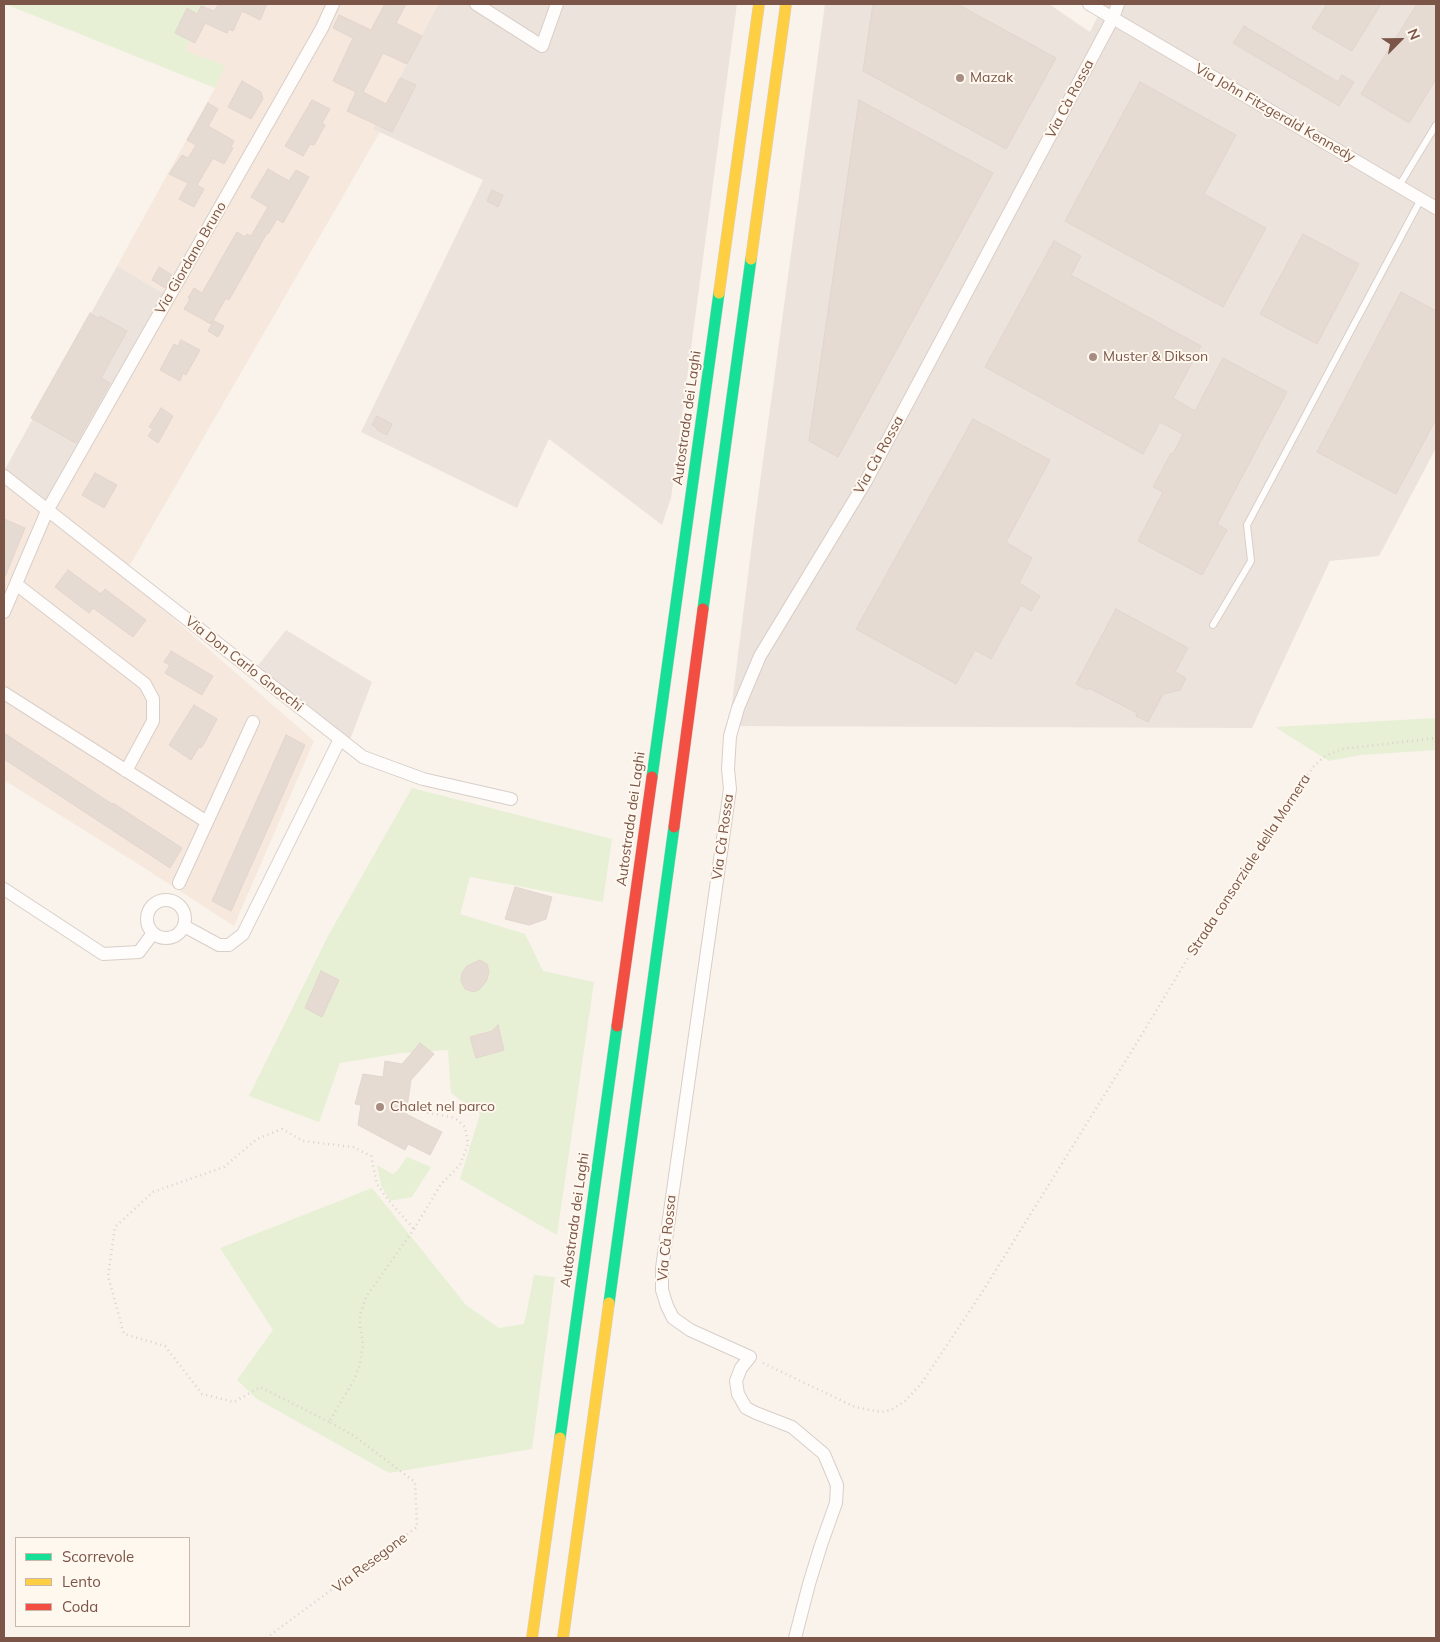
<!DOCTYPE html>
<html>
<head>
<meta charset="utf-8">
<style>
  body { margin:0 }
  #map { position:relative; width:1440px; height:1642px; overflow:hidden; background:#f9f3ec; font-family:Mulish,sans-serif }
  canvas { display:block }
  .frame { position:absolute; inset:0; border:5px solid #7b5648; pointer-events:none }
  .legend { position:absolute; left:15px; top:1537px; width:175px; height:90px; box-sizing:border-box; background:#fff8ef; border:1px solid #cab7ac; margin:0; padding:6px 9px; list-style:none; font-size:15px; color:#7b5648 }
  .legend li { display:flex; align-items:center; gap:10px; height:25px }
  .legend b { width:25px; border:1px solid #cab7ac }
  .north { position:absolute; left:1375px; top:15px; width:50px; height:50px; -webkit-text-stroke:4px #fff8ef; paint-order:stroke; rotate:67deg; font-size:14px; font-weight:700; line-height:20px; text-align:center; color:#7b5648 }
  .north::after { content:''; display:block; margin:auto; width:18px; height:22px; background:#7b5648; clip-path:polygon(50% 0,100% 100%,50% 72%,0 100%) }
</style>
</head>
<body>
<div id="map">
<canvas width="1440" height="1642"></canvas>
<div class="frame"></div>
<ul class="legend">
<li><b style="height:6px;background:#16e098"></b>Scorrevole</li>
<li><b style="height:6px;background:#ffcf43"></b>Lento</li>
<li><b style="height:6px;background:#f24e42"></b>Coda</li>
</ul>
<div class="north">N</div>
</div>
<script>
const context = document.querySelector('canvas').getContext('2d');
context.lineJoin = 'round';
function paint(path, color) { context.fillStyle = color; context.fill(path, 'evenodd'); }
const shape = rows => new Path2D(rows.map(r => 'M' + r).join(''));
function trace(path, color, width, dash) { context.strokeStyle = color; context.lineWidth = width; context.lineCap = dash ? 'butt' : 'round'; context.setLineDash(dash || []); context.stroke(path); }
function label(font, color, halo, rows, align = 'center') {
  context.font = font + ' Mulish,sans-serif'; context.lineWidth = 4; context.setLineDash([]); context.textBaseline = 'middle'; context.strokeStyle = halo; context.fillStyle = color; for (const [text, x, y, turn = 0] of rows) {
    context.save(); context.translate(x, y); context.rotate((+turn || 0) * Math.PI / 180); context.textAlign = isNaN(turn) ? turn : align; if (halo) context.strokeText(text, 0, 0); context.fillText(text, 0, 0); context.restore();
  }
}
const residential = shape([
  [207,4,438,4,373,129,380,132,127,570,52,510,173,299,117,266,215,88,224,65,184,51],
  [4,483,150,598,314,741,234,926,135,862,4,780]
]);
const industrial = shape([
  [438,4,737,4,671,498,662,525,549,439,517,508,361,432,483,180,373,129],
  [825,4,1049,4,1090,32,1104,4,1436,4,1436,448,1379,556,1330,561,1252,728,729,726,755,519],
  [117,266,173,299,52,510,4,471],
  [286,630,372,682,348,745,256,668]
]);
const green = shape([
  [5,4,207,4,185,51,225,65,215,88],
  [1436,718,1436,750,1361,755,1329,761,1275,727],
  [412,788,612,839,603,902,470,877,460,914,525,934,543,971,594,982,557,1235,460,1179,480,1114,451,1093,448,1050,402,1053,340,1063,319,1122,249,1096,328,936],
  [407,1157,431,1167,412,1197,390,1201,381,1185,377,1165,392,1174,397,1171],
  [372,1188,466,1305,499,1328,524,1324,534,1275,555,1277,532,1449,389,1473,257,1399,237,1380,273,1330,220,1248]
]);
const building = shape([
  [219,4,267,4,260,20,242,11,233,31,229,29,227,33,205,23,195,43,175,33,187,8,197,14,201,6,214,11,219,4],
  [385,4,406,4,396,23,422,36,407,64,383,53,363,92,386,104,400,78,416,85,392,132,347,111,356,92,333,81,353,38,333,28,339,15,371,30,385,4],
  [873,4,957,4,1056,58,1006,149,863,71,873,4],
  [1327,4,1381,4,1352,51,1312,28,1327,4],
  [1417,4,1436,4,1436,79,1409,123,1361,94,1417,4],
  [1244,26,1338,82,1342,75,1354,82,1339,106,1233,43,1244,26],
  [242,81,261,92,263,99,251,119,228,107,242,81],
  [1140,82,1236,135,1204,194,1266,228,1223,307,1065,221,1140,82],
  [312,100,330,109,322,123,325,125,317,140,314,145,310,144,303,156,285,146,312,100],
  [859,100,993,173,838,457,809,441,859,100],
  [208,103,218,109,208,126,234,141,231,147,233,148,224,164,213,158,197,185,204,189,194,207,179,199,188,183,169,174,182,155,188,158,196,145,187,140,208,103],
  [268,169,289,181,296,170,309,177,283,223,277,219,268,234,267,233,229,300,226,298,211,324,184,309,190,299,188,298,194,288,202,293,237,232,245,237,247,234,251,236,268,207,251,197,268,169],
  [492,190,503,195,498,207,487,201,492,190],
  [1303,234,1359,264,1317,344,1260,314,1303,234],
  [1054,241,1081,256,1071,275,1201,346,1173,398,1195,411,1223,358,1287,392,1217,524,1227,530,1202,575,1138,541,1163,492,1153,487,1171,453,1173,454,1183,434,1160,422,1143,454,985,367,1054,241],
  [159,267,172,275,165,288,152,280,159,267],
  [1401,292,1436,311,1436,419,1396,494,1317,452,1401,292],
  [90,313,99,319,100,316,127,331,101,378,110,383,76,443,31,418,90,313],
  [214,321,224,326,218,337,208,331,214,321],
  [181,340,200,350,186,375,183,373,180,381,160,370,174,344,178,346,181,340],
  [161,408,173,416,158,443,148,436,153,429,149,427,161,408],
  [377,416,392,424,387,435,377,430,377,428,372,425,377,416],
  [973,419,1050,460,1006,542,1032,558,1019,583,1040,596,1031,611,1021,605,991,659,975,650,956,684,856,629,973,419],
  [95,473,117,485,104,508,82,495,95,473],
  [4,519,25,528,4,579,4,519],
  [68,570,101,594,105,589,146,620,133,637,93,608,89,613,55,587,68,570],
  [1116,609,1188,648,1175,672,1186,678,1180,690,1163,694,1148,722,1136,716,1137,713,1089,688,1088,690,1076,684,1116,609],
  [171,651,213,676,202,695,165,673,170,665,164,662,171,651],
  [194,705,217,719,206,740,201,748,199,747,191,760,169,745,194,705],
  [4,733,112,804,113,803,182,848,170,868,4,759,4,733],
  [286,735,305,745,231,911,212,901,286,735],
  [515,887,552,897,546,919,529,925,505,919,515,887],
  [480,960,487,964,489,971,487,980,480,989,474,992,465,989,461,981,462,973,467,966,480,960],
  [321,971,339,980,322,1017,305,1008,321,971],
  [498,1025,504,1050,476,1058,470,1037,492,1031,498,1025],
  [420,1043,434,1054,411,1080,406,1114,442,1132,430,1155,408,1144,405,1150,358,1125,361,1105,355,1104,363,1074,383,1077,385,1061,402,1064,420,1043]
]);
const path = shape([
  [763,1363,855,1407,881,1412,891,1410,905,1401,921,1384,981,1294,1133,1049,1226,895,1313,767,1325,756,1342,749,1436,738],
  [329,1422,260,1387,234,1402,202,1394,165,1346,124,1334,108,1276,115,1227,153,1192,224,1167,257,1139,282,1129,303,1141,353,1147,371,1156,377,1184,389,1201,414,1229],
  [266,1638,417,1527,415,1482,351,1434,329,1422,354,1380,360,1364,363,1344,360,1328,360,1315,366,1297,414,1229,441,1184,460,1165,468,1144,465,1127,455,1118,425,1112]
]);
const lane = shape([
  [1399,186,1436,125],
  [1213,625,1251,561,1247,525,1421,199]
]);
const street = shape([
  [476,4,542,46,557,4],
  [1089,4,1436,208],
  [4,476,363,757,423,779,511,799],
  [16,584,145,684,153,699,153,721,126,771],
  [4,612,47,511,322,28,333,4],
  [4,693,207,822],
  [179,883,253,722],
  [4,889,103,954,139,952,153,933],
  '147 919a19 19 0 1 1 38 0a19 19 0 1 1-38 0Z',
  [184,926,219,945,229,945,243,934,340,739],
  [795,1638,809,1584,821,1545,836,1503,837,1485,824,1454,792,1427,756,1413,746,1408,738,1394,736,1381,741,1368,750,1357,690,1330,673,1318,667,1306,662,1290,662,1268,730,789,728,769,730,736,738,708,760,656,866,481,1096,50,1113,18,1118,4]
]);
const fast = shape([
  [703,609,751,259],
  [652,777,719,293],
  [609,1303,674,827],
  [560,1438,617,1026]
]);
const slow = shape([
  [751,259,786,4],
  [719,293,759,4],
  [532,1638,560,1438],
  [563,1638,609,1303]
]);
const jam = shape([
  [674,827,703,609],
  [617,1026,652,777]
]);
const markers = [
  [960,78,5,"#a78d81"],
  [1093,357,5,"#a78d81"],
  [380,1107,5,"#a78d81"]
];
const poiNames = [
  ["Mazak",970,78],
  ["Muster & Dikson",1103,357],
  ["Chalet nel parco",390,1107]
];
const streetNames = [
  ["Via Cà Rossa",1070,99,-62],
  ["Via John Fitzgerald Kennedy",1275,113,30],
  ["Via Giordano Bruno",191,258,-60],
  ["Autostrada dei Laghi",687,418,-82],
  ["Via Cà Rossa",879,455,-61],
  ["Via Don Carlo Gnocchi",244,664,38],
  ["Autostrada dei Laghi",631,819,-82],
  ["Via Cà Rossa",723,837,-82],
  ["Strada consorziale della Mornera",1249,865,-57],
  ["Autostrada dei Laghi",575,1220,-82],
  ["Via Cà Rossa",667,1238,-84],
  ["Via Resegone",370,1563,-37]
];
paint(residential, '#f6e8dc');
paint(industrial, '#ede3dd');
paint(green, '#e7f0d5');
paint(building, '#e6dbd3');
trace(building, '#e3d5cd', 1);
trace(lane, '#d8cec8', 8);
trace(street, '#d8cec8', 14);
trace(fast, '#dacfc9', 12);
trace(slow, '#dacfc9', 12);
trace(jam, '#dacfc9', 12);
trace(path, '#dcd1cd', 2.5, [1, 4]);
trace(lane, '#fefdfc', 6);
trace(street, '#fefdfc', 12);
trace(fast, '#16e098', 11);
trace(slow, '#ffcf43', 11);
trace(jam, '#f24e42', 11);
for (const [x, y, r, color] of markers) { const dot = new Path2D(); dot.arc(x, y, r, 0, 2 * Math.PI); context.fillStyle = color; context.fill(dot); trace(dot, '#fff8ef', 2); }
label('14px', '#7b5648', '#fff8ef', poiNames, 'left');
label('14px', '#7b5648', '#fff8ef', streetNames);
</script>
</body>
</html>
